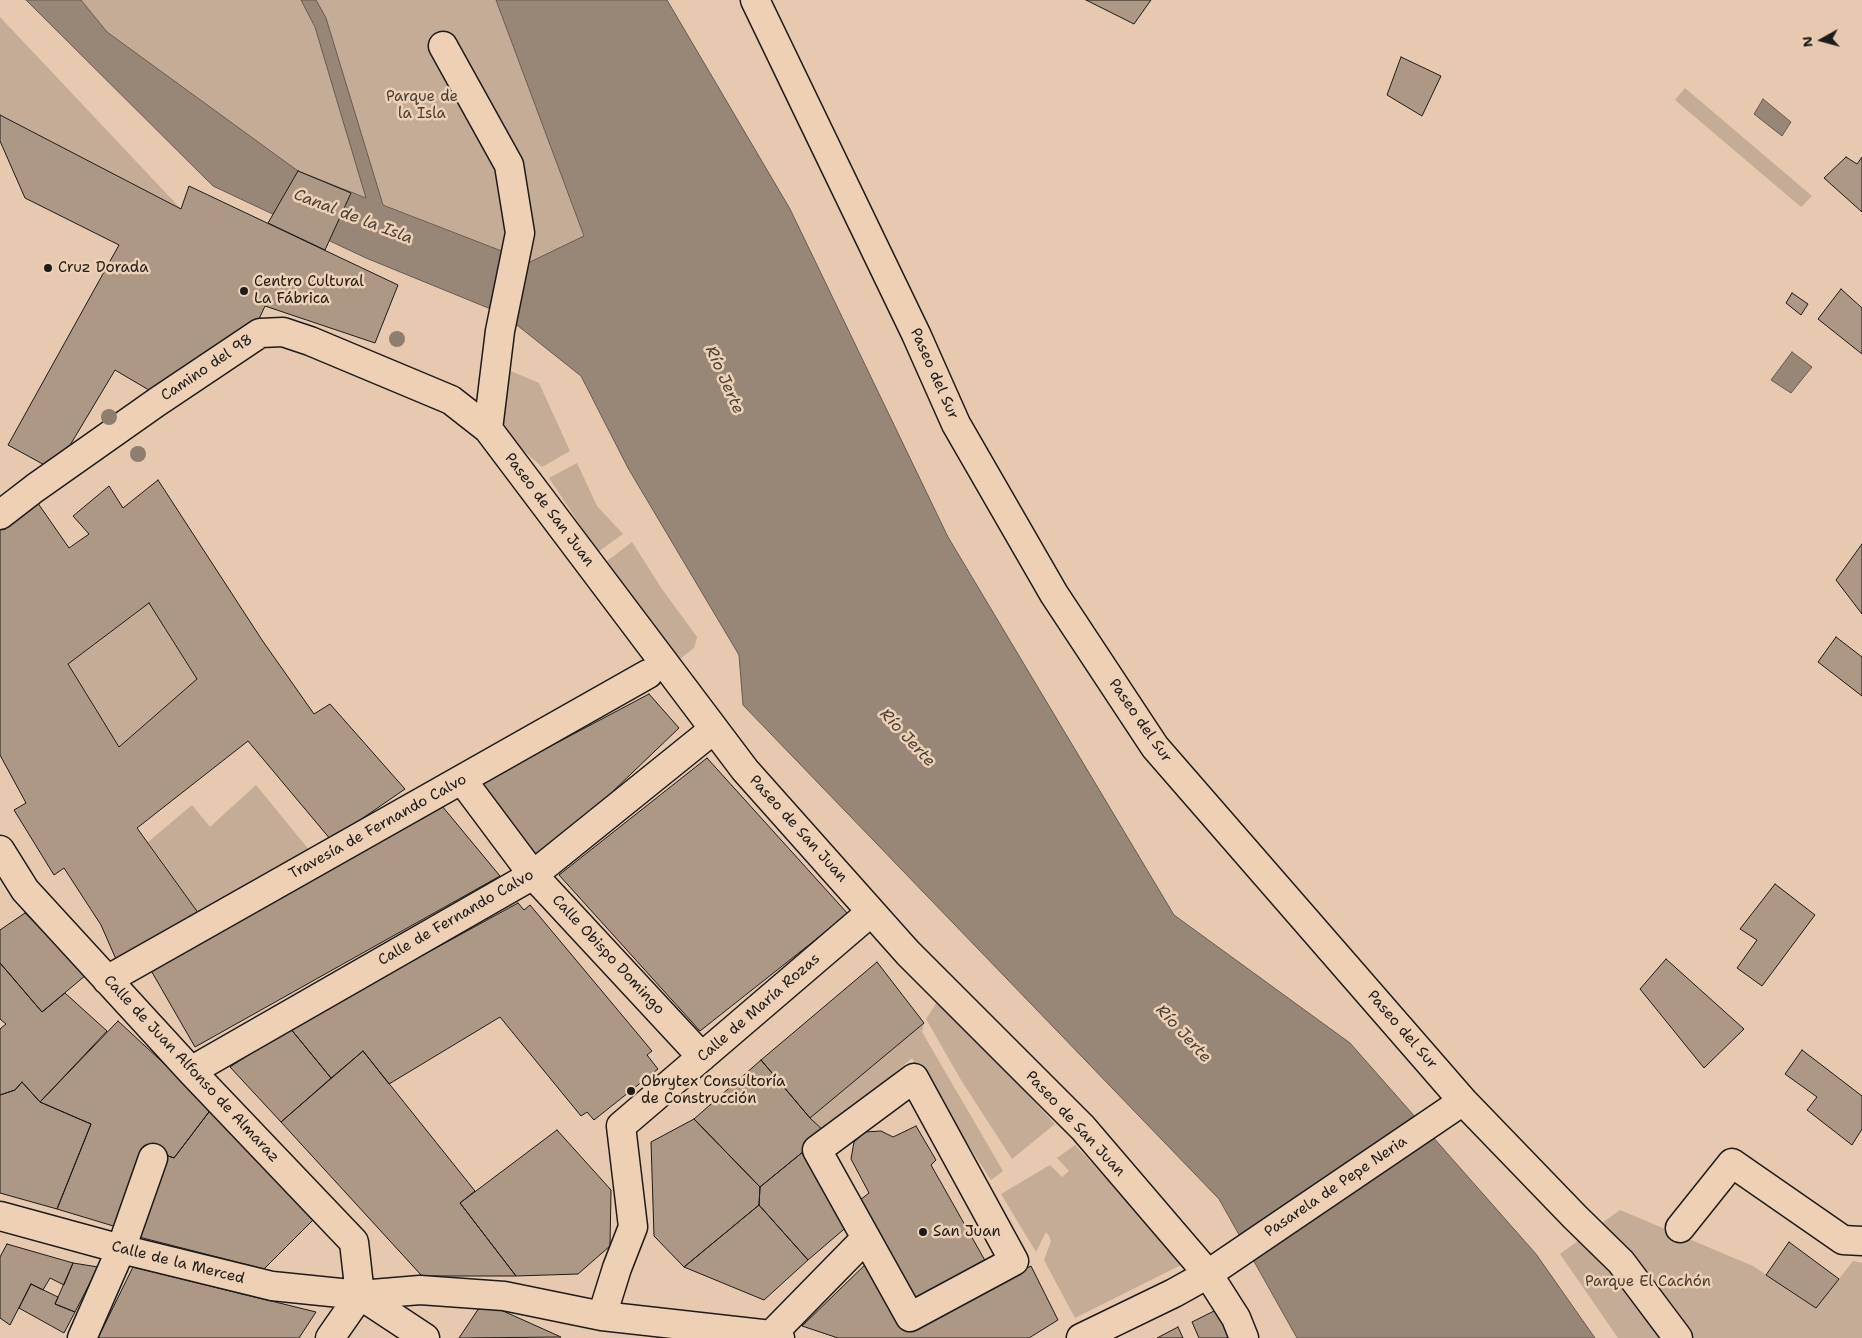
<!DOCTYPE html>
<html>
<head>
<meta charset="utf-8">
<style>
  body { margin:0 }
  #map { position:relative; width:1862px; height:1338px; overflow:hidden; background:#e6c9ae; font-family:"Shantell Sans",sans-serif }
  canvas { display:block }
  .north { position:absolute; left:1797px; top:15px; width:50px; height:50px; -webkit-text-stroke:4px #eed0b4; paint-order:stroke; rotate:263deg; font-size:14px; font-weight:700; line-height:20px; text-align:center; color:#1c1c1c }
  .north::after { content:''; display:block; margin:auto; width:18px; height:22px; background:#1c1c1c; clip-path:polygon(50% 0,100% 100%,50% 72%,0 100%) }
</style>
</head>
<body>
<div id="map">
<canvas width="1862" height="1338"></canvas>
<div class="north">N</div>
</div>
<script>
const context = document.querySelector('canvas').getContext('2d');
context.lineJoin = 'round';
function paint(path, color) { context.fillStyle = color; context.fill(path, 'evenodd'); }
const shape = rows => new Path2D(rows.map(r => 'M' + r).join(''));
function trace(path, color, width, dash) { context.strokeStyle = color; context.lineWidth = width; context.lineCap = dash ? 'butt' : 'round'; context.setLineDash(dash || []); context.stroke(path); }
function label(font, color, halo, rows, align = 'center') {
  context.font = font + ' "Shantell Sans",sans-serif'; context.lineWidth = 5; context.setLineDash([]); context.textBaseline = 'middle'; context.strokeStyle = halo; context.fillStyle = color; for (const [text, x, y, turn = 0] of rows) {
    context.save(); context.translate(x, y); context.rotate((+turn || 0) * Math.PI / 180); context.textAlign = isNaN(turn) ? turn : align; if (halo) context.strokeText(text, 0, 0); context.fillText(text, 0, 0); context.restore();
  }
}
const green = shape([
  [81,0,496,0,584,237,530,262,298,171,107,32],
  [0,17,181,209,0,115],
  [1685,88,1812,196,1801,207,1675,100],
  [506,369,539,383,570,451,542,467,498,428],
  [577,463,597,506,623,534,598,552,549,478],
  [632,542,662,589,697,637,694,648,676,662,607,561],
  [149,603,197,679,119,747,68,664],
  [256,785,310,851,199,914,148,842,192,805,210,827],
  [939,999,1055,1124,1012,1159,961,1080,926,1019],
  [924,1023,922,1032,1003,1171,991,1180,912,1058,826,1133,810,1118],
  [1075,1145,1185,1263,1075,1318,1044,1260,1051,1241,1049,1236,1046,1232,1036,1252,1001,1194,1050,1165,1062,1177,1069,1171,1057,1158],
  [1620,1210,1753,1266,1816,1308,1853,1261,1862,1263,1862,1338,1618,1338,1560,1254]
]);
const water = shape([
  [26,0,81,0,107,32,298,171,366,198,315,27,301,0,316,0,326,18,383,205,530,262,584,236,496,0,667,0,790,209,948,537,1174,915,1350,1043,1536,1254,1595,1338,1297,1338,1219,1199,743,705,739,655,628,468,581,376,503,314,366,258,213,186,26,0],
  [1763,99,1791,122,1782,136,1754,114,1763,99],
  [1792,352,1812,367,1791,393,1771,380,1792,352]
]);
const building = shape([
  [1086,0,1151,0,1134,24,1086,0],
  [1401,57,1441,76,1422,116,1387,95,1401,57],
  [0,115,181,209,189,186,398,285,375,343,265,306,253,332,159,396,115,370,63,457,50,468,8,445,119,245,25,198,0,141,0,115],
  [1846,157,1857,164,1862,157,1862,212,1824,178,1846,157],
  [298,171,351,193,325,250,268,223,298,171],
  [1841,289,1862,308,1862,354,1818,319,1841,289],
  [1792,293,1808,304,1801,315,1786,303,1792,293],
  [158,480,262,640,314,714,330,704,405,789,331,840,248,741,137,828,199,914,119,966,101,925,64,868,54,875,14,810,26,803,0,755,0,526,35,499,69,548,89,534,73,516,109,486,123,508,158,480],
  [149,603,197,679,119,747,68,664,149,603],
  [1862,544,1862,614,1836,580,1862,544],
  [1836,637,1862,657,1862,696,1818,662,1836,637],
  [649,694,679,728,539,862,481,783,649,694],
  [707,758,848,914,700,1031,559,875,707,758],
  [442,806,500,876,195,1047,149,967,442,806],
  [1775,884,1815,915,1762,986,1737,968,1757,940,1740,929,1775,884],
  [518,903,524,910,530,905,652,1051,647,1055,658,1069,594,1120,587,1112,581,1116,500,1017,389,1084,363,1051,331,1078,290,1028,518,903],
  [25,913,86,975,42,1012,0,963,0,930,25,913],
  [1666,959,1744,1029,1704,1068,1640,989,1666,959],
  [877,962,924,1023,810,1118,761,1060,877,962],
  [0,963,42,1012,65,993,107,1031,40,1102,22,1082,15,1090,0,1095,0,1029,6,1024,0,1019,0,963],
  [118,1021,212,1108,174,1158,147,1148,120,1228,57,1209,91,1124,40,1102,118,1021],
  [290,1028,331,1078,281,1122,230,1067,290,1028],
  [1802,1050,1862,1096,1862,1129,1852,1145,1807,1110,1817,1097,1785,1074,1802,1050],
  [363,1051,475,1191,460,1203,516,1276,422,1276,281,1122,363,1051],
  [761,1060,810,1118,826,1133,760,1187,694,1119,761,1060],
  [22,1082,40,1102,91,1124,57,1209,0,1193,0,1095,15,1090,22,1082],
  [212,1108,315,1218,264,1269,139,1237,165,1155,174,1158,212,1108],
  [694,1119,760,1187,759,1205,684,1267,654,1236,651,1142,694,1119],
  [916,1126,936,1160,931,1165,987,1264,914,1298,860,1200,869,1193,851,1159,854,1142,865,1132,881,1131,893,1137,916,1126],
  [557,1130,611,1190,610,1246,578,1274,516,1276,460,1203,557,1130],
  [826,1133,850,1224,808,1260,759,1205,760,1187,826,1133],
  [759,1205,808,1260,764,1300,684,1267,759,1205],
  [1789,1242,1839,1279,1816,1308,1766,1275,1789,1242],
  [7,1244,73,1263,64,1285,50,1278,43,1290,31,1284,10,1325,0,1318,0,1257,7,1244],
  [870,1260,908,1325,1031,1266,1058,1320,1029,1338,838,1338,802,1326,870,1260],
  [73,1263,98,1267,75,1312,55,1304,73,1263],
  [133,1267,316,1312,299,1338,98,1338,133,1267],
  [31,1284,58,1297,55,1304,75,1312,64,1333,19,1308,31,1284],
  [483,1302,561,1337,459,1338,483,1302],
  [1216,1310,1229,1336,1226,1338,1199,1338,1192,1322,1216,1310],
  [1178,1327,1183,1338,1157,1338,1178,1327]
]);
const minor = shape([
  [755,0,916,334,956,424,1054,594,1155,747,1463,1101,1575,1217,1621,1262,1678,1338],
  [443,46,509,165,520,233,500,331,488,429,745,770,908,953,1083,1128,1208,1274,1236,1318,1244,1338],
  [0,515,35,488,157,402,260,333,283,332,310,341,451,400,488,429],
  [462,780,533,875,702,1057],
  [0,850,25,890,191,1071,354,1242,360,1295],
  [107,980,648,674],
  [191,1071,533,875,703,738],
  [914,1078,1014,1261,910,1317,817,1150,914,1078],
  [0,1216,121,1249,272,1286,360,1295,420,1290,504,1296,602,1316,771,1335,780,1338],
  [1680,1228,1732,1163,1843,1240,1862,1241],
  [360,1295,425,1338],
  [602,1316,617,1268,633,1227,621,1126,864,918],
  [771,1335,866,1238],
  [82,1338,121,1249,153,1158],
  [330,1338,360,1295],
  [1081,1338,1174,1293,1208,1274,1463,1101]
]);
const trees = [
  [397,339],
  [109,417],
  [138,454]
];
const markers = [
  [48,268,5,"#1c1c1c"],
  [244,291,5,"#1c1c1c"],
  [631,1091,5,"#1c1c1c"],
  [923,1232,5,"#1c1c1c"]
];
const parkNames = [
  ["Parque de",422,97],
  ["la Isla",422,114],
  ["Parque El Cachón",1648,1282]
];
const poiNames = [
  ["Cruz Dorada",58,268],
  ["Centro Cultural",254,282],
  ["La Fábrica",254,299],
  ["Obrytex Consultoría",641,1082],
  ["de Construcción",641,1099],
  ["San Juan",933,1232]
];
const streetNames = [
  ["Camino del 98",207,368,-34],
  ["Paseo del Sur",934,374,66],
  ["Paseo de San Juan",549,510,53],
  ["Paseo del Sur",1140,721,55],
  ["Travesía de Fernando Calvo",378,827,-29],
  ["Paseo de San Juan",798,829,48],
  ["Calle de Fernando Calvo",456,918,-30],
  ["Calle Obispo Domingo",608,955,47],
  ["Calle de María Rozas",759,1008,-41],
  ["Paseo del Sur",1402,1030,49],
  ["Calle de Juan Alfonso de Almaraz",191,1069,47],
  ["Paseo de San Juan",1075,1124,47],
  ["Pasarela de Pepe Neria",1336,1187,-34],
  ["Calle de la Merced",178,1263,14]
];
const waterNames = [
  ["Canal de la Isla",353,217,21],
  ["Río Jerte",724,380,66],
  ["Río Jerte",907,738,47],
  ["Río Jerte",1183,1034,47]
];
paint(green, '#c4ac96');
paint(water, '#988776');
trace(water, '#665c52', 1);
paint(building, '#ad9886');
trace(building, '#1c1c1c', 1);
trace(minor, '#1c1c1c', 31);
trace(minor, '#eed0b4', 28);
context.fillStyle = '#8e7e6e';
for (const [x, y] of trees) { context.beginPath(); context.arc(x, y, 8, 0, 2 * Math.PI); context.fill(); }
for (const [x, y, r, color] of markers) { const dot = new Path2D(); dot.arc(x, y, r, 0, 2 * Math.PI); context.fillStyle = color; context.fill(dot); trace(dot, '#eed0b4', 2); }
label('15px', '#46403a', '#eed0b4', parkNames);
label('15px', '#1c1c1c', '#eed0b4', poiNames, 'left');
label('15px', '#1c1c1c', '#eed0b4', streetNames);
label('italic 16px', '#47413c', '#eed0b4', waterNames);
</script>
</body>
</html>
